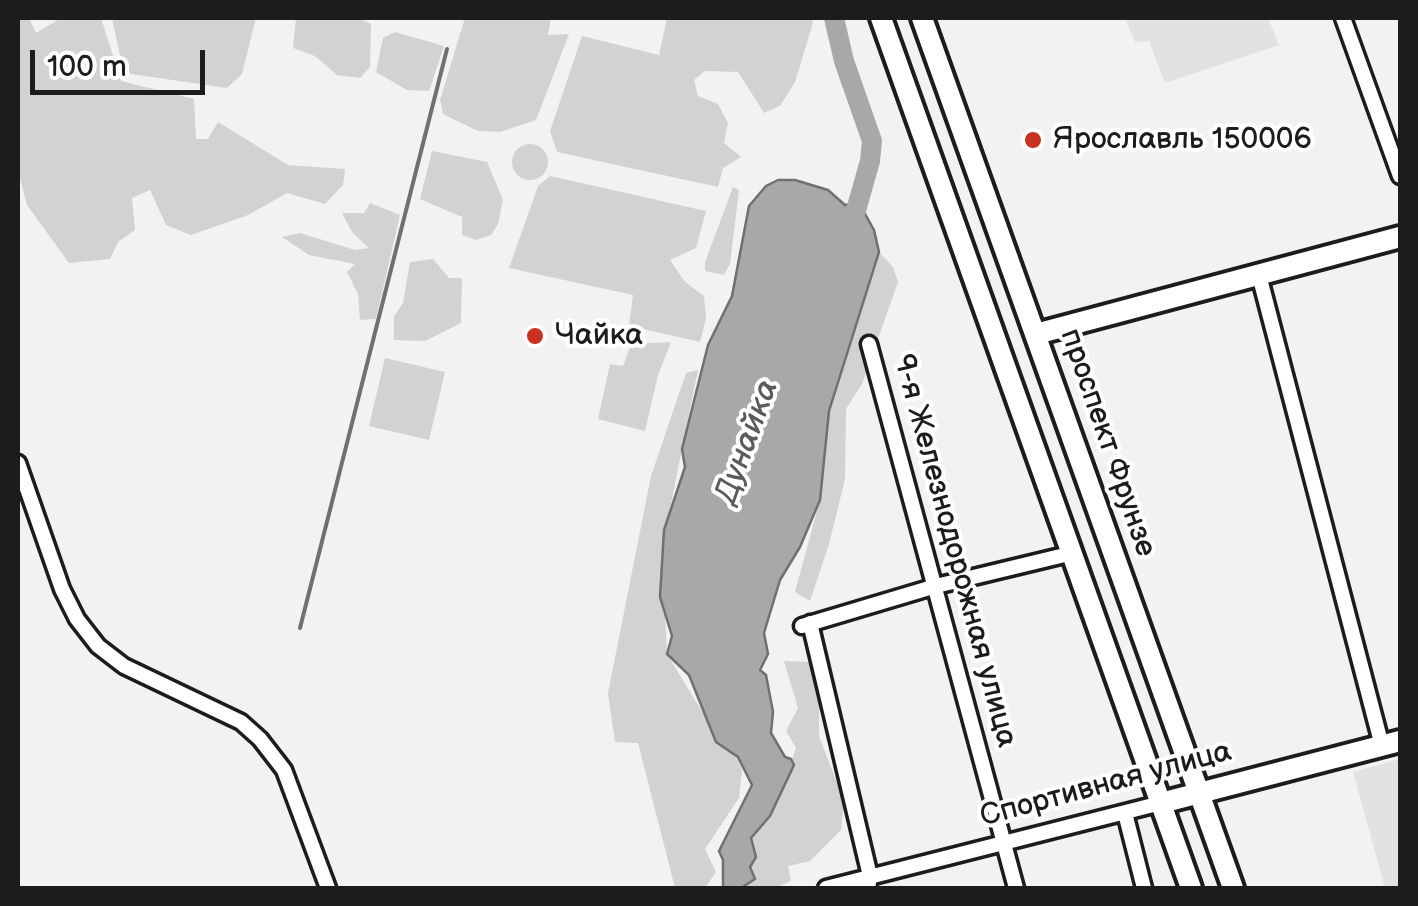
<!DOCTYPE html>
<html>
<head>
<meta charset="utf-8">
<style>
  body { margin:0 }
  #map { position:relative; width:1418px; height:906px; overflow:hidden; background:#f2f2f2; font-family:"Balsamiq Sans",sans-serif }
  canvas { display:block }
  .frame { position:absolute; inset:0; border:20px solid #1c1c1c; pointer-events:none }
  .scale { position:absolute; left:30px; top:50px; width:175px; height:45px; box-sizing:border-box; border:5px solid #1c1c1c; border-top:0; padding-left:12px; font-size:30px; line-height:35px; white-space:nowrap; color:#1c1c1c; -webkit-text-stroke:8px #fff; paint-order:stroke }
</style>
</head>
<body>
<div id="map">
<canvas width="1418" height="906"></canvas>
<div class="frame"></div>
<div class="scale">100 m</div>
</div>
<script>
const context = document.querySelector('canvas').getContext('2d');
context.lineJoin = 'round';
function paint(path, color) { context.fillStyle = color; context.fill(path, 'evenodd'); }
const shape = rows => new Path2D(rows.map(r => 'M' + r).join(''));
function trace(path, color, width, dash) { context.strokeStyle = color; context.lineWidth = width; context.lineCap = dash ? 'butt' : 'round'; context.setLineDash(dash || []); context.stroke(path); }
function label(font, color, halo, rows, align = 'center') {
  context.font = font + ' "Balsamiq Sans",sans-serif'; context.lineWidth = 8; context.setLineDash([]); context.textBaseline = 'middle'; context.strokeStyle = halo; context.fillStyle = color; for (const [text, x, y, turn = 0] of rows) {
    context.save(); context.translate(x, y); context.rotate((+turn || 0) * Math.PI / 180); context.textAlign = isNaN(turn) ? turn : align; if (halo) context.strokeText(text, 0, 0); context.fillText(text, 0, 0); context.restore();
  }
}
const built = shape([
  [1125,18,1268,18,1279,45,1165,83,1149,41,1135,42],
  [1400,759,1400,888,1385,888,1353,772]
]);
const green = shape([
  [18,18,29,18,36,33,61,18,101,18,121,81,194,99,196,139,208,139,218,122,288,165,345,169,343,185,325,204,287,193,248,215,191,235,166,225,150,190,132,198,135,230,118,242,110,259,69,263,27,205,18,170],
  [112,18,256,18,242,74,227,88,131,74,122,65],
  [296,18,357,18,371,24,370,67,360,78,337,75,315,56,293,48],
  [465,18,551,18,548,35,569,34,536,120,500,132,478,131,443,114,440,100],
  [667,18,811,18,813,23,795,82,780,106,764,113,738,72,705,71,694,80,698,96,718,104,728,123,724,143,741,157,723,168,718,187,557,152,550,131,582,36,659,55],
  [395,32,444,46,429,91,407,90,376,72,383,38],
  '512 162a18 18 0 1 1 36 0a18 18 0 1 1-36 0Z',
  [432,151,487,162,503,200,498,224,491,235,476,240,462,235,462,217,420,199],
  [550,176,706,211,696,248,670,260,685,282,704,296,706,319,700,342,629,326,633,295,509,268,538,186],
  [733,187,739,190,730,264,724,275,705,271,705,262],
  [370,203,400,215,376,319,360,320,358,294,347,272,355,264,309,255,282,237,300,233,355,250,369,248,352,232,342,213,364,213],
  [879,252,893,267,898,282,862,384,846,409,845,479,829,544,810,601,795,592,820,500,829,411],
  [433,259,449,278,462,278,461,323,425,341,394,340,394,316,403,303,410,262],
  [671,342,658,375,645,431,598,419,610,364,623,366,631,344],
  [385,358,445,372,429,440,369,426],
  [698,370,662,548,667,654,712,728,716,742,738,757,742,771,739,798,705,849,716,872,705,888,675,888,638,743,615,742,608,693,651,476,686,373],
  [784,661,811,662,819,702,819,736,844,801,841,830,810,861,788,866,791,881,775,888,741,888,751,862,750,839,770,816,794,765,792,759,796,748,786,731,798,708]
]);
const water = shape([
  [778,180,795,180,828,190,845,205,859,203,874,230,879,252,829,411,820,500,800,547,780,580,764,633,768,654,760,670,766,675,773,712,771,733,785,757,791,759,794,765,770,816,751,838,756,857,750,867,755,879,741,888,723,888,723,860,719,851,752,785,738,757,716,742,689,675,667,654,672,636,660,597,664,530,685,467,682,449,708,345,732,296,749,206,766,186,778,180]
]);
const stream = shape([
  [300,628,447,49]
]);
const river = shape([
  [834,18,844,61,872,141,870,161,851,228]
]);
const street = shape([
  [1343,18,1400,176],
  [1259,275,1382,746],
  [869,344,1016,888],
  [18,463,62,589,77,619,98,646,124,666,241,722,260,739,284,770,328,888],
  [810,623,870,876,868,888],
  [802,626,936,586,1073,553],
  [1125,813,1144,888],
  [826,888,1161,803]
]);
const secondary = shape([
  [881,18,1191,888],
  [922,18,1233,888],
  [1036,334,1400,237],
  [1161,803,1400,741]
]);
const markers = [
  [1033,140,10,"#c8321e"],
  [535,336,10,"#c8321e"]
];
const poiNames = [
  ["Ярославль 150006",1053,140],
  ["Чайка",555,336]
];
const streetNames = [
  ["проспект Фрунзе",1107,443,71],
  ["9-я Железнодорожная улица",954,551,75],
  ["Спортивная улица",1106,785,-15]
];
const waterNames = [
  ["Дунайка",748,442,-70]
];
paint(built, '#e2e2e2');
paint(green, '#d2d2d2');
paint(water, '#a8a8a8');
trace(water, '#707070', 2.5);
trace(stream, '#707070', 4);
trace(river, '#a8a8a8', 20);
trace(street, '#1c1c1c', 21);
trace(secondary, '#1c1c1c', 28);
trace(street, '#fff', 14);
trace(secondary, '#fff', 20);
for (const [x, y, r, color] of markers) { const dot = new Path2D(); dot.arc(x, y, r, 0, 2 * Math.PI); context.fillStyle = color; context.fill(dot); trace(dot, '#fff', 4); }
label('30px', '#1c1c1c', '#fff', poiNames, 'left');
label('30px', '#1c1c1c', '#fff', streetNames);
label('italic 32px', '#5b5b5b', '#fff', waterNames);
</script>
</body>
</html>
